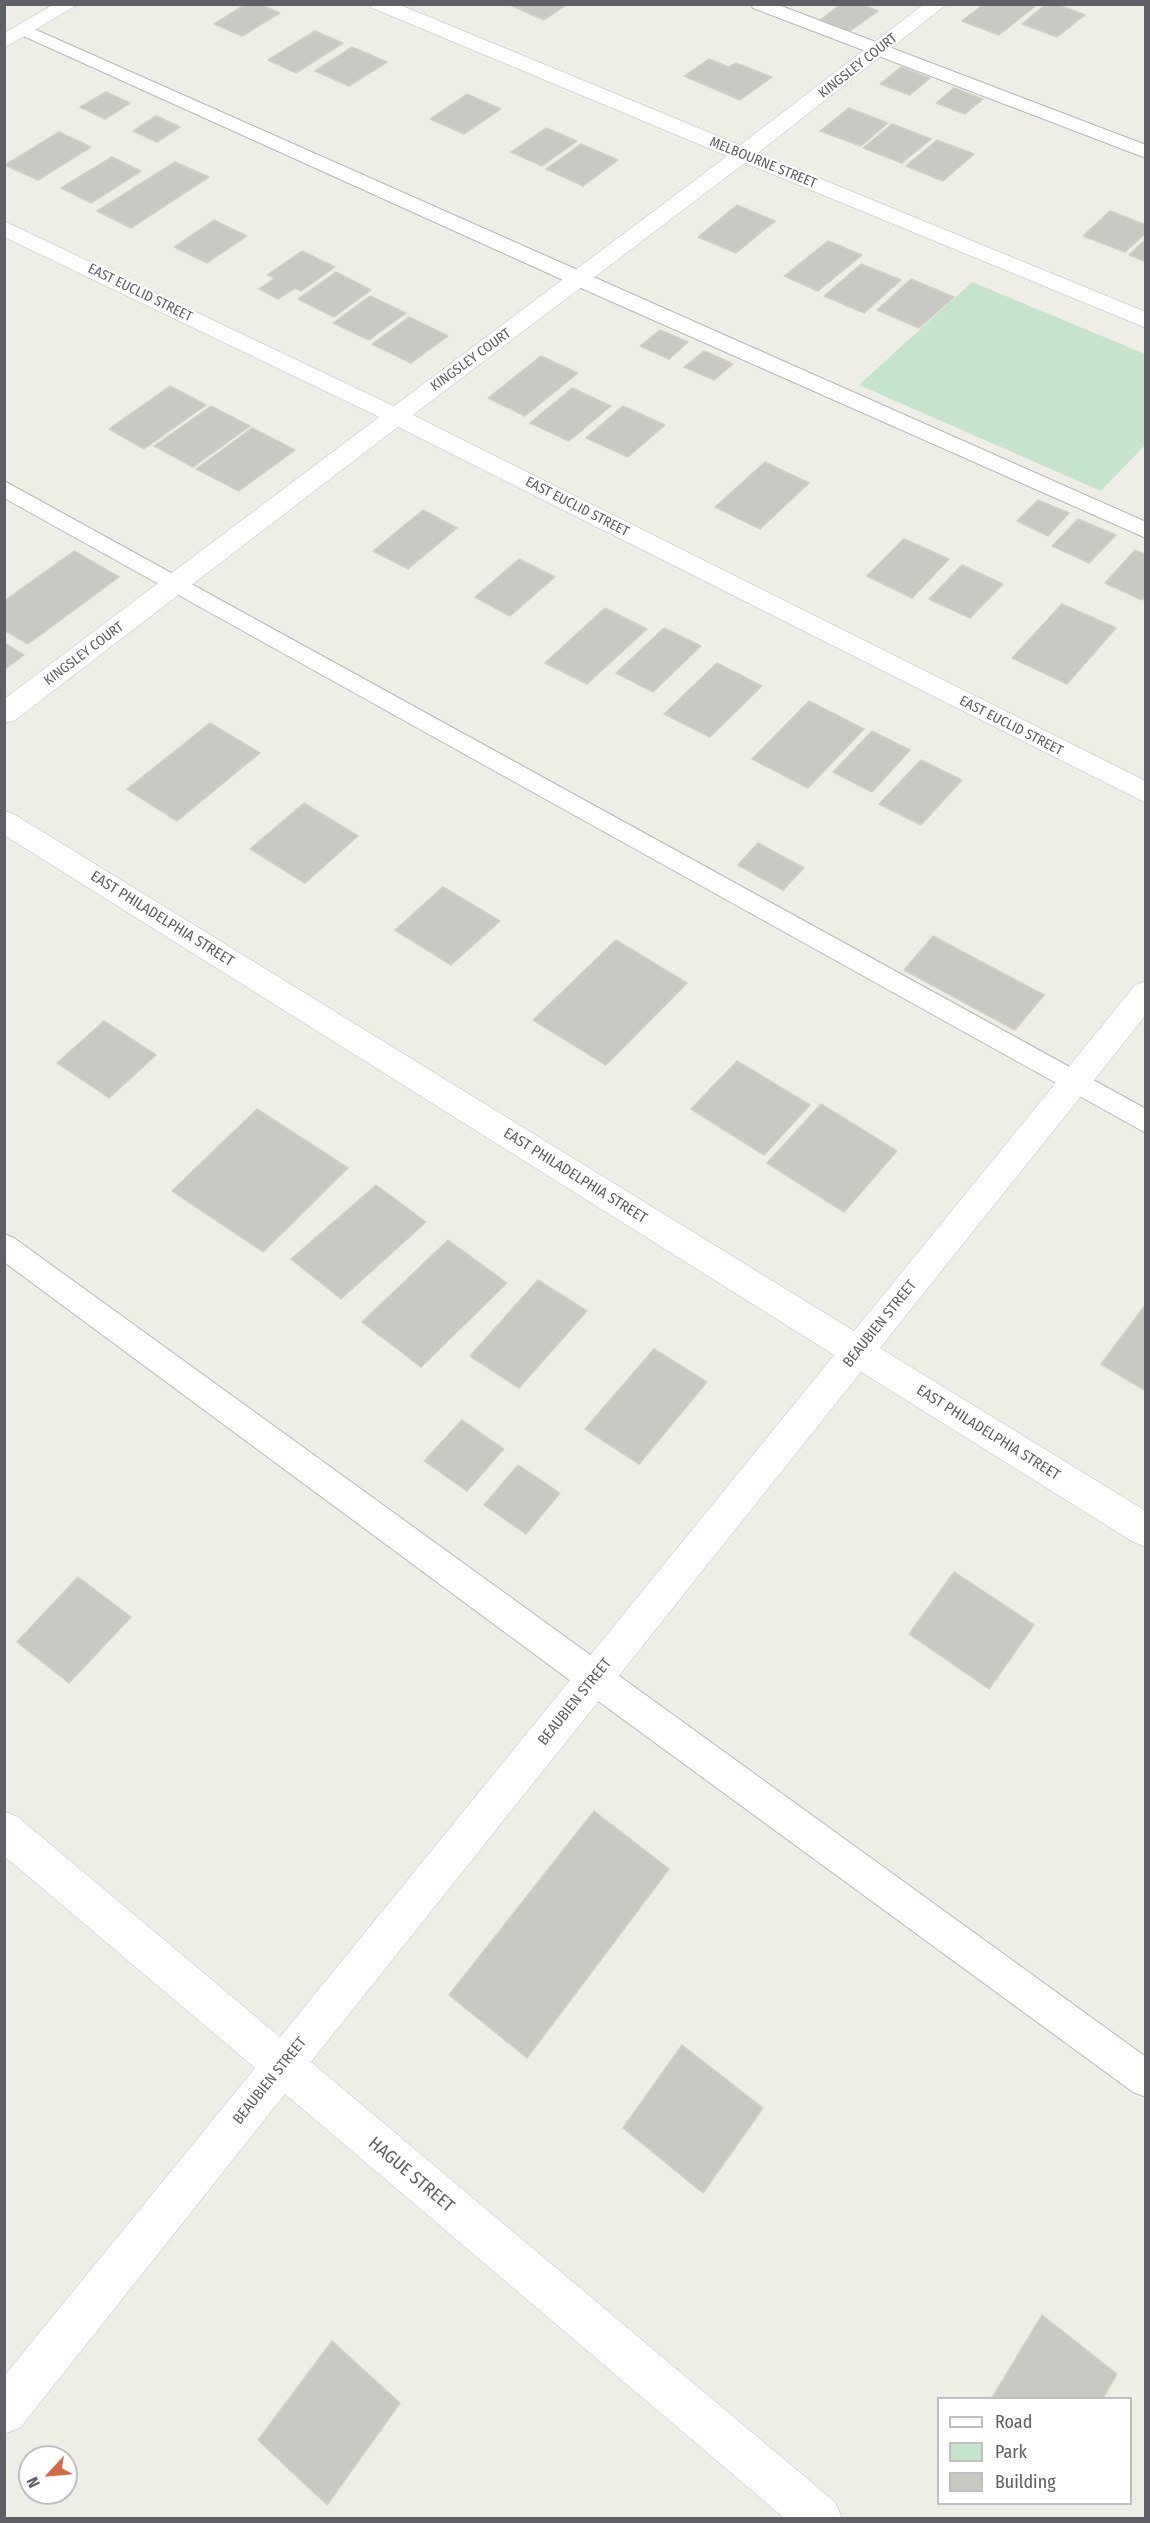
<!DOCTYPE html>
<html>
<head>
<meta charset="utf-8">
<style>
  body { margin:0 }
  #map { position:relative; width:1150px; height:2523px; overflow:hidden; background:#eeeee7; font-family:"Fira Sans Condensed",sans-serif }
  canvas { display:block }
  .frame { position:absolute; inset:0; border:6px solid #5e6065; pointer-events:none }
  .legend { position:absolute; left:937px; top:2397px; width:195px; height:108px; box-sizing:border-box; background:#fff; border:2px solid #bfbfc1; margin:0; padding:8px 10px; list-style:none; font-size:18px; color:#5e6065 }
  .legend li { display:flex; align-items:center; gap:12px; height:30px }
  .legend b { width:30px; border:2px solid #bfbfc1 }
  .north { position:absolute; left:18px; top:2445px; width:60px; height:60px; box-sizing:border-box; background:#fff; border:2px solid #bfbfc1; border-radius:50%; rotate:244deg; font-size:16px; font-weight:700; line-height:24px; text-align:center; color:#5e6065 }
  .north::after { content:''; display:block; margin:auto; width:21px; height:27px; background:#d46947; clip-path:polygon(50% 0,100% 100%,50% 72%,0 100%) }
</style>
</head>
<body>
<div id="map">
<canvas width="1150" height="2523"></canvas>
<div class="frame"></div>
<ul class="legend">
<li><b style="height:8px;background:#fff"></b>Road</li>
<li><b style="height:16px;background:#c6e3cb"></b>Park</li>
<li><b style="height:16px;background:#cac8c3"></b>Building</li>
</ul>
<div class="north">N</div>
</div>
<script>
const context = document.querySelector('canvas').getContext('2d');
context.lineJoin = 'round';
function paint(path, color) { context.fillStyle = color; context.fill(path, 'evenodd'); }
const shape = rows => new Path2D(rows.map(r => 'M' + r).join(''));
function trace(path, color, width, dash) { context.strokeStyle = color; context.lineWidth = width; context.lineCap = dash ? 'butt' : 'round'; context.setLineDash(dash || []); context.stroke(path); }
function label(font, color, halo, rows, align = 'center') {
  context.font = font + ' "Fira Sans Condensed",sans-serif'; context.lineWidth = 4.5; context.setLineDash([]); context.textBaseline = 'middle'; context.strokeStyle = halo; context.fillStyle = color; for (const [text, x, y, turn = 0] of rows) {
    context.save(); context.translate(x, y); context.rotate((+turn || 0) * Math.PI / 180); context.textAlign = isNaN(turn) ? turn : align; if (halo) context.strokeText(text, 0, 0); context.fillText(text, 0, 0); context.restore();
  }
}
const green = shape([
  [972,282,1145,354,1145,445,1101,491,859,385]
]);
const building = shape([
  [246,4,260,4,280,13,242,36,214,24,246,4],
  [508,4,568,4,544,20,508,4],
  [841,4,861,4,878,11,850,31,820,20,841,4],
  [984,4,1038,4,999,35,962,21,984,4],
  [1046,4,1056,4,1085,15,1057,37,1022,24,1046,4],
  [315,31,343,43,296,73,268,60,315,31],
  [352,47,387,62,349,86,315,71,352,47],
  [709,59,729,67,736,63,772,77,740,100,684,76,709,59],
  [901,67,930,78,910,95,880,84,901,67],
  [954,88,983,99,965,114,936,103,954,88],
  [106,92,130,103,105,119,80,107,106,92],
  [467,94,501,109,464,134,430,119,467,94],
  [849,108,888,123,861,146,820,131,849,108],
  [156,116,180,127,157,142,133,131,156,116],
  [892,124,931,139,902,163,863,148,892,124],
  [546,128,577,141,542,166,511,152,546,128],
  [59,132,91,147,38,180,5,165,59,132],
  [937,140,974,154,943,181,906,166,937,140],
  [581,144,618,160,583,186,546,169,581,144],
  [112,157,141,171,91,203,61,188,112,157],
  [175,162,209,177,131,228,97,211,175,162],
  [737,205,775,221,736,253,698,237,737,205],
  [1110,211,1146,225,1146,233,1125,252,1083,236,1110,211],
  [214,220,247,236,207,263,174,247,214,220],
  [1146,239,1146,262,1129,255,1146,239],
  [828,241,862,255,818,291,784,276,828,241],
  [302,251,335,267,301,291,295,288,278,299,259,289,275,278,267,275,302,251],
  [861,264,901,280,864,313,824,296,861,264],
  [336,272,371,290,334,317,298,299,336,272],
  [911,279,954,297,919,328,877,310,911,279],
  [370,296,406,313,369,340,333,323,370,296],
  [409,317,448,336,411,363,372,344,409,317],
  [660,330,688,342,669,359,640,346,660,330],
  [704,351,733,364,714,380,684,367,704,351],
  [541,356,578,373,525,416,488,398,541,356],
  [170,386,206,405,144,449,109,429,170,386],
  [572,388,611,406,569,441,530,423,572,388],
  [211,406,250,426,193,467,154,446,211,406],
  [623,406,665,425,628,457,586,438,623,406],
  [252,428,295,450,239,491,196,469,252,428],
  [765,462,809,483,760,529,715,507,765,462],
  [1038,500,1069,513,1048,536,1017,521,1038,500],
  [423,510,457,528,408,569,373,551,423,510],
  [1078,519,1116,535,1089,563,1052,546,1078,519],
  [904,539,949,559,912,598,867,576,904,539],
  [1135,550,1146,555,1146,596,1142,600,1105,583,1135,550],
  [74,551,119,577,28,644,4,630,4,601,74,551],
  [519,559,555,577,510,616,475,597,519,559],
  [962,565,1003,584,970,618,929,599,962,565],
  [1062,604,1116,628,1067,684,1012,658,1062,604],
  [605,608,647,629,587,684,545,663,605,608],
  [664,628,701,646,653,692,616,673,664,628],
  [4,643,24,655,4,670,4,643],
  [717,663,762,686,710,737,664,714,717,663],
  [809,701,864,729,808,788,752,759,809,701],
  [210,723,260,753,177,821,127,789,210,723],
  [872,731,910,750,872,792,833,772,872,731],
  [921,760,962,780,921,825,879,804,921,760],
  [304,803,358,836,305,883,250,849,304,803],
  [758,843,804,868,783,890,738,865,758,843],
  [443,887,500,921,451,965,395,930,443,887],
  [933,936,1044,995,1015,1030,904,970,933,936],
  [616,940,687,983,606,1065,533,1020,616,940],
  [104,1021,156,1055,109,1098,57,1063,104,1021],
  [737,1061,810,1105,764,1155,691,1109,737,1061],
  [821,1104,897,1151,844,1212,767,1163,821,1104],
  [257,1109,348,1168,263,1252,172,1191,257,1109],
  [376,1185,426,1222,341,1299,291,1259,376,1185],
  [448,1240,507,1283,421,1367,362,1322,448,1240],
  [538,1280,587,1311,519,1388,470,1356,538,1280],
  [1146,1304,1146,1391,1101,1364,1146,1304],
  [654,1349,707,1382,639,1464,585,1429,654,1349],
  [462,1420,504,1449,467,1491,424,1461,462,1420],
  [518,1465,560,1493,526,1534,484,1505,518,1465],
  [954,1572,1034,1625,989,1689,909,1634,954,1572],
  [78,1577,131,1617,69,1683,17,1642,78,1577],
  [594,1811,669,1869,527,2058,449,1995,594,1811],
  [682,2045,763,2108,703,2193,623,2128,682,2045],
  [1042,2315,1117,2374,1103,2398,992,2398,1042,2315],
  [332,2341,400,2403,327,2505,258,2440,332,2341]
]);
const lane = shape([
  [751,4,776,4,1146,145,1146,158,753,8,751,4],
  [25,25,1146,522,1146,538,572,284,19,34,16,30,25,25],
  [4,481,1146,1109,1146,1133,4,498,4,481],
  [4,1234,14,1238,1146,2057,1146,2097,1133,2092,583,1690,4,1262,4,1234]
]);
const street = shape([
  [369,4,398,4,740,145,924,4,947,4,758,153,1146,312,1146,328,745,163,413,415,1146,781,1146,803,398,427,14,721,4,723,4,699,379,417,4,237,4,221,394,406,727,156,372,8,369,4],
  [4,811,14,814,854,1331,1135,985,1146,981,1146,1015,880,1348,1146,1511,1146,1547,1133,1542,861,1372,311,2062,835,2502,842,2518,784,2518,285,2094,20,2428,4,2434,4,2376,255,2068,4,1856,4,1811,18,1817,280,2037,834,1355,4,835,4,811]
]);
const secondary = shape([
  [54,4,79,4,4,48,4,33,54,4]
]);
const farStreetnames = [
  ["KINGSLEY COURT",858,66,-38],
  ["MELBOURNE STREET",763,163,22],
  ["EAST EUCLID STREET",140,293,26],
  ["KINGSLEY COURT",471,360,-36],
  ["EAST EUCLID STREET",577,507,27],
  ["KINGSLEY COURT",84,654,-37],
  ["EAST EUCLID STREET",1011,726,27]
];
const streetNames = [
  ["EAST PHILADELPHIA STREET",162,919,32],
  ["EAST PHILADELPHIA STREET",575,1176,32],
  ["BEAUBIEN STREET",880,1324,-51],
  ["EAST PHILADELPHIA STREET",988,1433,32],
  ["BEAUBIEN STREET",575,1702,-51],
  ["BEAUBIEN STREET",270,2081,-51]
];
const nearStreetnames = [
  ["HAGUE STREET",411,2175,40]
];
paint(green, '#c6e3cb');
paint(building, '#cac8c3');
trace(building, '#d2d0c6', 1.5);
trace(lane, '#b7b7bb', 2);
trace(street, '#b7b7bb', 1);
trace(secondary, '#b5b7bc', 1);
paint(lane, '#fff');
paint(street, '#fff');
paint(secondary, '#fff');
label('14px', '#5e6065', '#fff', farStreetnames);
label('15px', '#5e6065', '#fff', streetNames);
label('18px', '#5e6065', '#fff', nearStreetnames);
</script>
</body>
</html>
